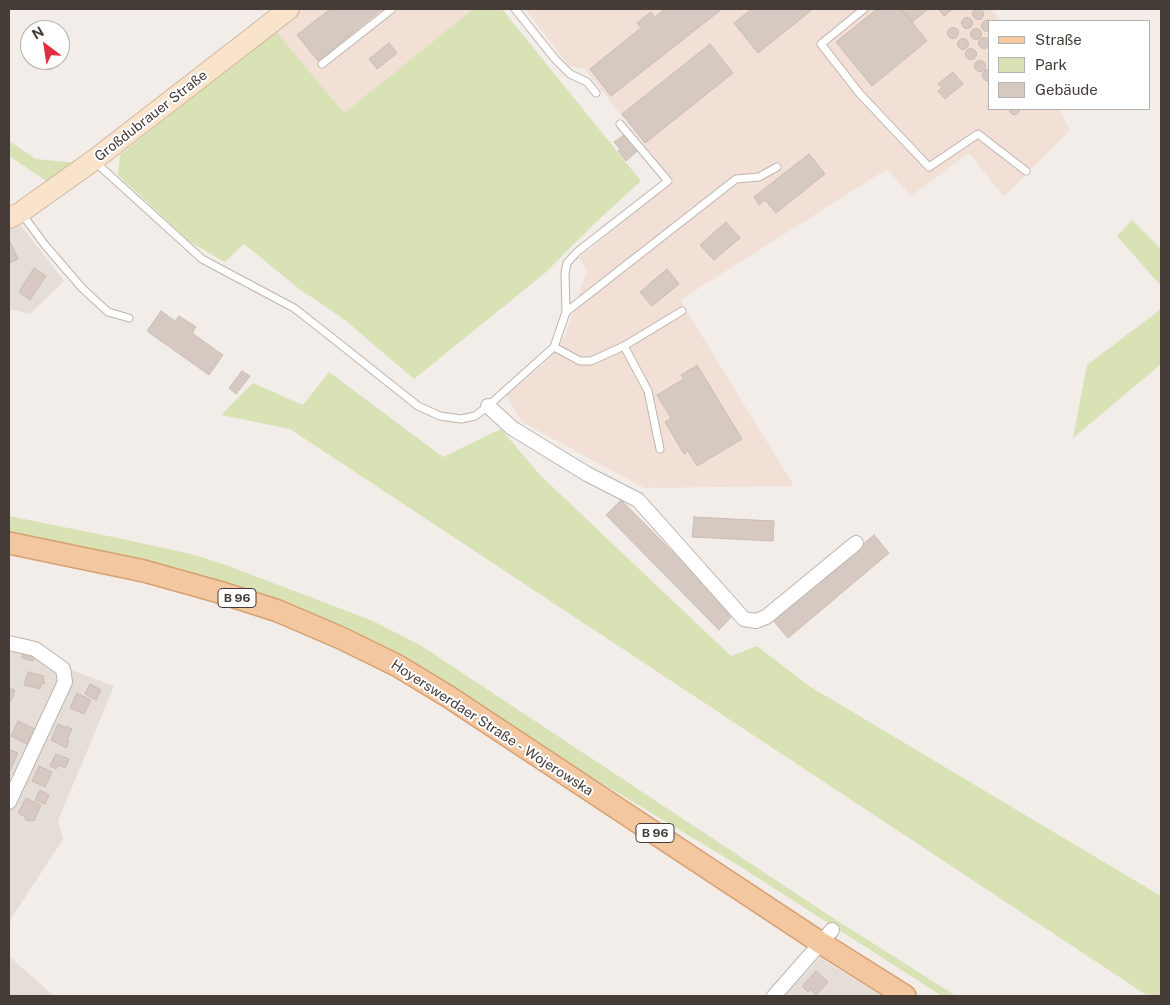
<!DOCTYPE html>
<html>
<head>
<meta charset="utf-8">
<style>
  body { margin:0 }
  #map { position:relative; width:1170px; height:1005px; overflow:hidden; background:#f2ede8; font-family:"Public Sans",sans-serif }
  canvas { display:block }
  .frame { position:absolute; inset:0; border:10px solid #453c37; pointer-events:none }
  .legend { position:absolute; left:988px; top:20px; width:162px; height:90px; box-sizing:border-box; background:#fff; border:1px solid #b5b1af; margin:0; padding:6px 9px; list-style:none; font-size:15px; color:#453c37 }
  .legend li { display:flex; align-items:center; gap:10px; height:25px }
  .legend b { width:25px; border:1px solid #b5b1af }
  .north { position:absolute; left:20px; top:20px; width:50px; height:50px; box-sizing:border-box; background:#fff; border:1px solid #b5b1af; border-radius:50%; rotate:329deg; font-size:14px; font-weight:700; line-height:20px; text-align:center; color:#453c37 }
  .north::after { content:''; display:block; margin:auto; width:18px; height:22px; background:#e32e3f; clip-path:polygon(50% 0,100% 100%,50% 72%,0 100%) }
</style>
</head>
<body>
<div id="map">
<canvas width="1170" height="1005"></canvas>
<div class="frame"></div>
<ul class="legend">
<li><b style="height:6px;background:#f3c7a0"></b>Straße</li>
<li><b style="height:14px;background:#d9e2b5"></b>Park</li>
<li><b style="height:14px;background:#d5c9c1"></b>Gebäude</li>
</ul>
<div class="north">N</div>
</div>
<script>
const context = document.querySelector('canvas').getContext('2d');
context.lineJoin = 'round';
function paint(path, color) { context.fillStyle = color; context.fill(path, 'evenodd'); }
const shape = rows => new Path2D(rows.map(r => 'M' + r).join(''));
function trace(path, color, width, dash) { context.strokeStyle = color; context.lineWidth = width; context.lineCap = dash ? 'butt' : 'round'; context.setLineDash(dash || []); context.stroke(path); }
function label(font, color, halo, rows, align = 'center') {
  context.font = font + ' "Public Sans",sans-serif'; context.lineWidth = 4; context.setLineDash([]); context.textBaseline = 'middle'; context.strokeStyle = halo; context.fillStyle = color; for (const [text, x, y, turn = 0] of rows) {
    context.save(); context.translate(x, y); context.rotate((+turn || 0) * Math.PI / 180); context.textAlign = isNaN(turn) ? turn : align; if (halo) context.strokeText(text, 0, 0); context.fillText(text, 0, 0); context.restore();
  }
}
const residential = shape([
  [19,223,64,281,30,314,9,309,9,228],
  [9,649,41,659,114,686,58,821,63,839,9,922],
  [9,956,54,996,9,996],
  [820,958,882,996,784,996]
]);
const commercial = shape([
  [301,9,473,9,344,113,275,30],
  [525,9,992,9,1001,21,989,21,989,109,1059,109,1070,130,1004,197,969,153,911,196,887,169,680,300,794,486,644,488,522,422,506,395,548,360,565,336,587,271,579,258,673,181,585,69,569,66]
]);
const green = shape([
  [473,9,502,9,641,181,595,223,545,273,414,379,345,320,298,288,244,244,225,262,190,242,118,175,120,155,275,30,344,113],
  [9,141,36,159,75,163,48,182,9,156],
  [1132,220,1161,249,1161,286,1117,236],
  [1161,309,1161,364,1073,438,1087,365],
  [329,372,443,457,501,429,540,475,731,656,757,646,809,686,1161,896,1161,996,1148,996,290,429,221,415,253,383,303,405],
  [9,516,118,538,191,554,226,565,373,621,420,645,830,916,956,996,942,996,741,867,359,637,9,538]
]);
const building = shape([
  '972.5 14a5.5 5.5 0 1 1 11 0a5.5 5.5 0 1 1-11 0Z',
  [330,9,382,9,318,61,297,35,330,9],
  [665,9,722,9,611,96,590,69,641,28,637,23,651,12,655,17,665,9],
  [752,9,813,9,758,53,734,23,752,9],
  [877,9,901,9,927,41,872,86,836,42,877,9],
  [901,9,928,9,912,22,901,9],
  [938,9,953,9,944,16,938,9],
  '961.5 23a5.5 5.5 0 1 1 11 0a5.5 5.5 0 1 1-11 0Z',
  [988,20,989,21,989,31,985,31,982,29,981,25,984,21,988,20],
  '947.5 33a5.5 5.5 0 1 1 11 0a5.5 5.5 0 1 1-11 0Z',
  '970.5 34a5.5 5.5 0 1 1 11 0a5.5 5.5 0 1 1-11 0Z',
  '978.5 43a5.5 5.5 0 1 1 11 0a5.5 5.5 0 1 1-11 0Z',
  '957.5 44a5.5 5.5 0 1 1 11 0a5.5 5.5 0 1 1-11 0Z',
  [389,43,397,53,377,69,369,59,389,43],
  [710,44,733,73,645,143,622,114,710,44],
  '965.5 54a5.5 5.5 0 1 1 11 0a5.5 5.5 0 1 1-11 0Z',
  '974.5 66a5.5 5.5 0 1 1 11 0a5.5 5.5 0 1 1-11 0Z',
  [985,70,989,70,989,80,986,81,983,78,982,74,985,70],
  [953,72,963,84,945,99,938,91,942,88,938,84,953,72],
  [1009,109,1020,109,1020,110,1017,114,1013,115,1010,112,1009,109],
  [624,135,637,151,626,161,618,151,620,149,614,142,624,135],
  [809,154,825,174,776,213,765,200,759,205,754,197,809,154],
  [726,222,740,238,714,260,700,245,726,222],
  [9,240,18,259,9,263,9,240],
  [34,268,46,276,30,300,19,292,34,268],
  [667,269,679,284,652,306,640,292,667,269],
  [161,311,175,321,179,316,196,327,192,333,223,355,209,375,147,331,161,311],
  [697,365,742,439,697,466,688,451,684,454,665,422,671,418,657,395,684,379,681,375,697,365],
  [242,371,250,376,236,394,229,388,242,371],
  [621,500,734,614,719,630,606,515,621,500],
  [694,517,774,521,773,541,692,537,694,517],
  [874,535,889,553,788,638,773,620,874,535],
  [24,652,35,655,33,661,22,658,24,652],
  [28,672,44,676,43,679,45,683,41,685,40,689,24,685,28,672],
  [90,684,101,690,96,700,85,694,90,684],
  [9,688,15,690,11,701,9,700,9,688],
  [77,693,91,700,84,714,70,708,77,693],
  [18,721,35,729,27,744,11,736,18,721],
  [58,724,66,728,66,726,72,729,67,740,69,741,66,748,51,740,58,724],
  [9,749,18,753,10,771,9,771,9,749],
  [56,754,69,759,65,768,59,765,56,769,50,766,56,754],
  [39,766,52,772,45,787,32,781,39,766],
  [40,790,49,795,45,804,35,800,40,790],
  [26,798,41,805,34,821,32,820,30,821,26,820,25,817,18,813,26,798],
  [816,971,828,982,816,995,810,989,808,992,802,986,816,971]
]);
const lane = shape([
  [515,9,555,59,570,74,587,82,596,93],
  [864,9,821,44,860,94,929,167,978,134,1026,171],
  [322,64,392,9],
  [94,161,202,259,294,308,326,333,418,406,440,416,461,419,475,416,488,406,554,347,580,361,591,361,624,346,682,311],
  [22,214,45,245,82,288,108,312,129,318],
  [566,312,565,273,567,263,577,252,668,181,620,124],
  [624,346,648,391,660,449],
  [554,347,566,312,736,179,759,177,777,167]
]);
const street = shape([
  [488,406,512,428,587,474,638,500,744,619,756,621,766,617,856,543],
  [9,643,35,649,63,669,65,682,9,802],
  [774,996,832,930]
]);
const secondary = shape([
  [9,218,21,212,94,160,289,9]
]);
const primary = shape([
  [9,543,144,571,219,592,278,611,341,638,398,666,449,697,821,943,905,996]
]);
const shields = [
  [237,598,38],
  [655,833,38]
];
const shieldNames = [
  ["B 96",237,598],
  ["B 96",655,833]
];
const streetNames = [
  ["Großdubrauer Straße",151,116,-38],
  ["Hoyerswerdaer Straße - Wojerowska",492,728,33]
];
paint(residential, '#e5ddd7');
paint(commercial, '#f2dfd5');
paint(green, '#d9e2b5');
paint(building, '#d5c9c1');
trace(building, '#ccbcb2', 1);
trace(lane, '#bfb5ae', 9);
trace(street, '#bfb5ae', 16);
trace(secondary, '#d0b79e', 22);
trace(primary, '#d7a071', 24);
trace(lane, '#fff', 7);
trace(street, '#fff', 14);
trace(secondary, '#f9e3cb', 20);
trace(primary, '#f3c7a0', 21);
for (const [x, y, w] of shields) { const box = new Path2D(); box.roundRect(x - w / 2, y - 9.5, w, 19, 4); context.fillStyle = '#fff'; context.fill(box); trace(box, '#453c37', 1); }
label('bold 12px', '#453c37', null, shieldNames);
label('14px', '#453c37', '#fff', streetNames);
</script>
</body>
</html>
